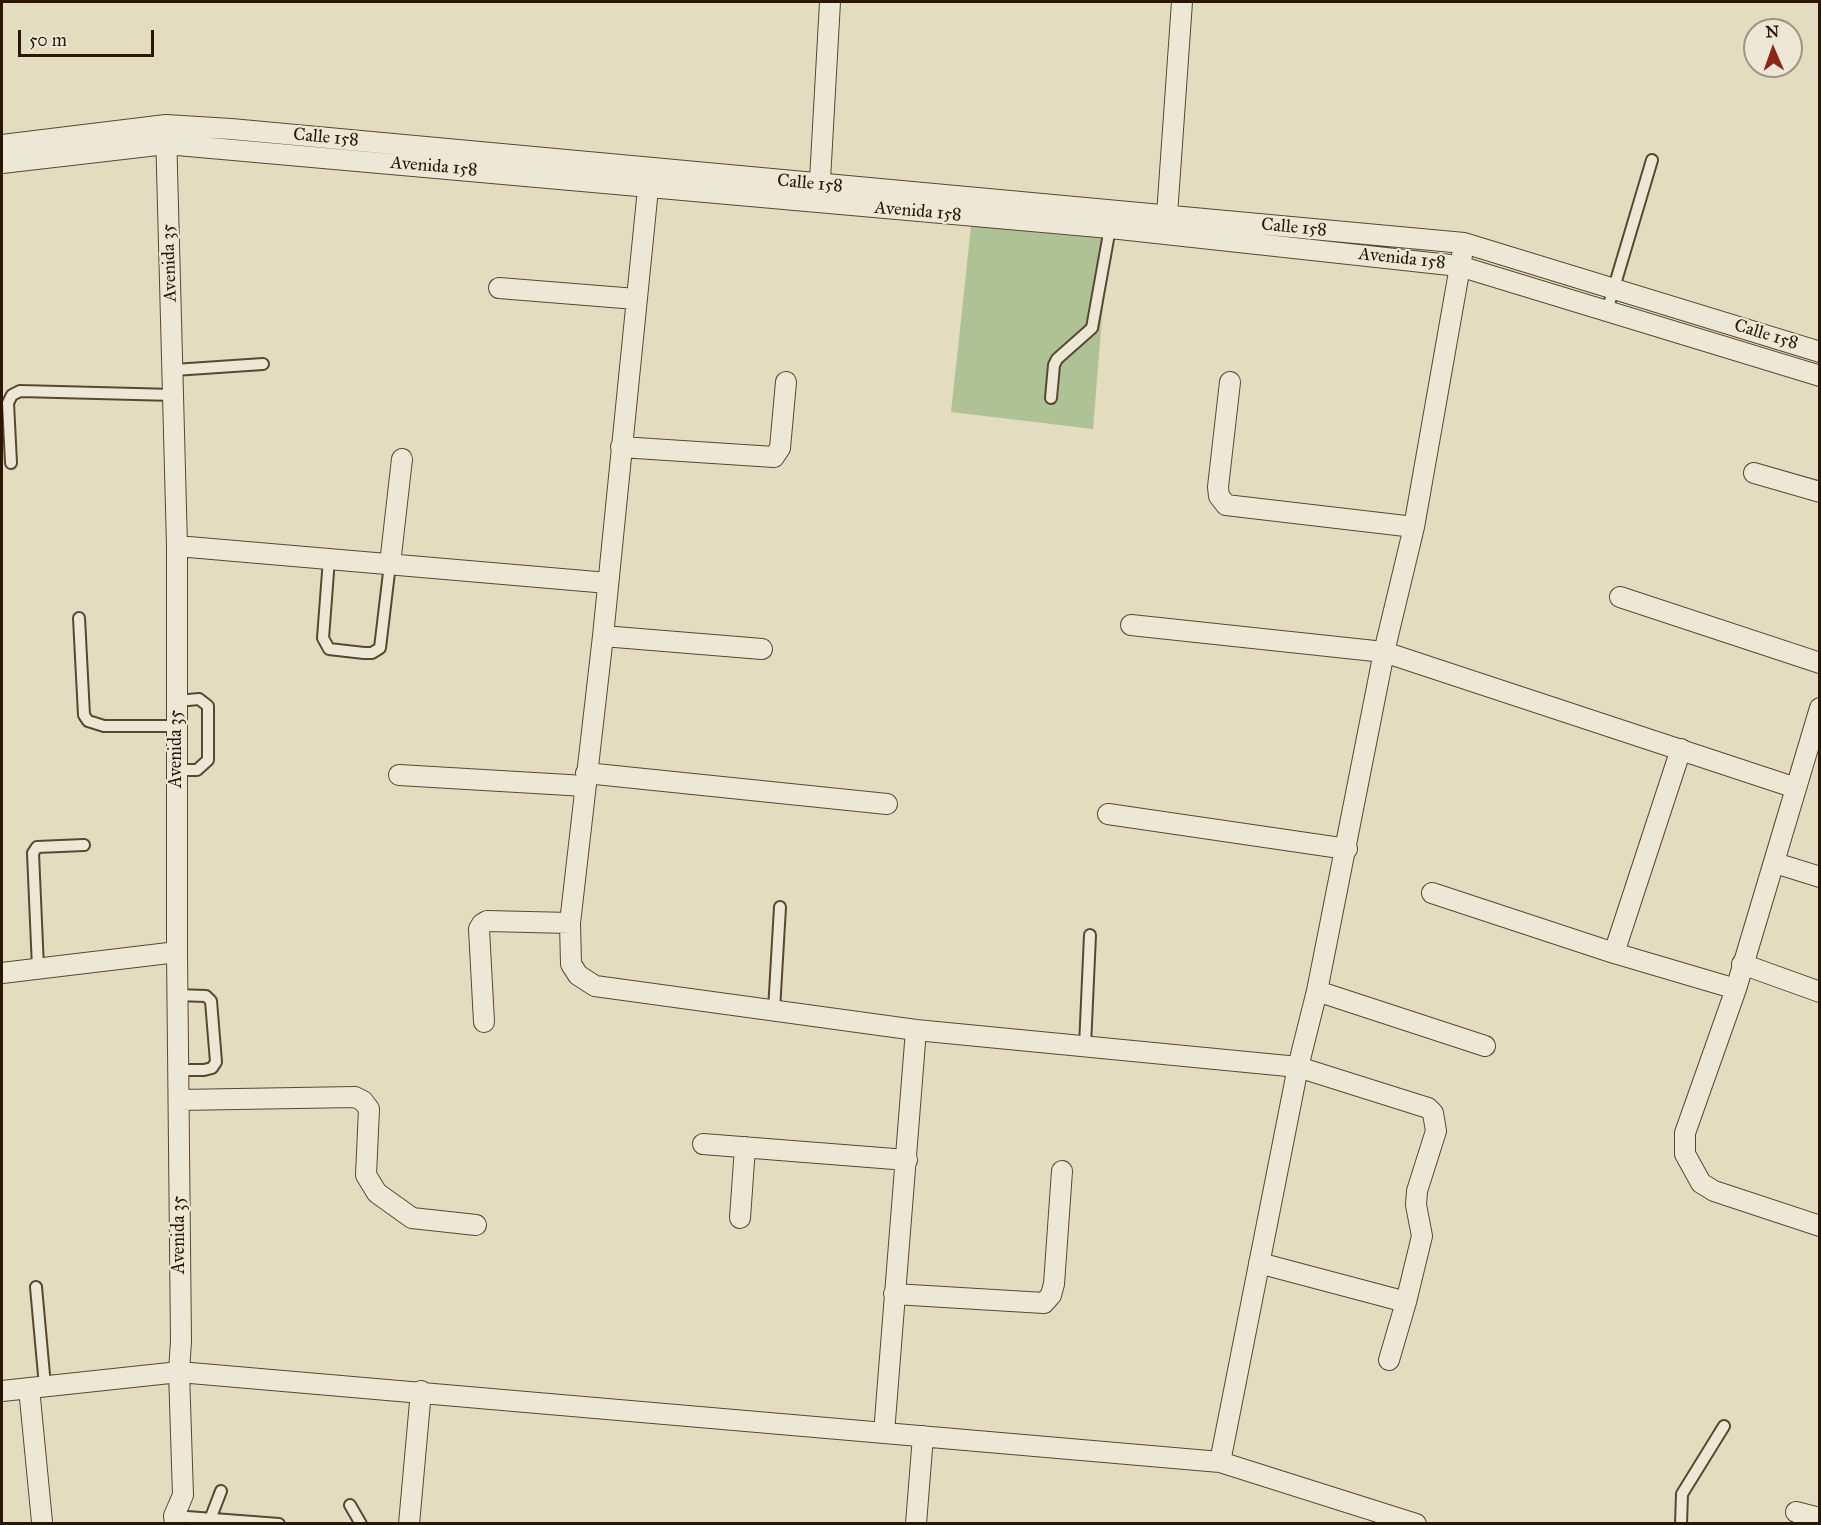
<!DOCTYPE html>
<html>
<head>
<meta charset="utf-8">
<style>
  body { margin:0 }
  #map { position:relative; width:1821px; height:1525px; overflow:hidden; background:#e3dcbf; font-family:"IM FELL Great Primer",serif }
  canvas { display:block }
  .frame { position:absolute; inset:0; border:3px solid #2a1601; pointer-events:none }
  .north { position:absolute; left:1743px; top:18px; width:60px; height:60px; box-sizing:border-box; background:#ede8d5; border:2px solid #9f9480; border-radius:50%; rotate:358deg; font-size:16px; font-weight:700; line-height:24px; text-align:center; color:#2a1601 }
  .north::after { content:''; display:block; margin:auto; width:21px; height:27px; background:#8f2418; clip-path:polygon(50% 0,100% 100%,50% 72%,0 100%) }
  .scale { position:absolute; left:18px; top:30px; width:136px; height:27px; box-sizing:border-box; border:3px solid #2a1601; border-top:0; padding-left:8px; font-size:18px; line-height:21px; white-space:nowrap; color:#2a1601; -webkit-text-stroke:4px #ede8d5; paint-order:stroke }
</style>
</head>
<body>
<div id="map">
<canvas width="1821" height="1525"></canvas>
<div class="frame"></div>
<div class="north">N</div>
<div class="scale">50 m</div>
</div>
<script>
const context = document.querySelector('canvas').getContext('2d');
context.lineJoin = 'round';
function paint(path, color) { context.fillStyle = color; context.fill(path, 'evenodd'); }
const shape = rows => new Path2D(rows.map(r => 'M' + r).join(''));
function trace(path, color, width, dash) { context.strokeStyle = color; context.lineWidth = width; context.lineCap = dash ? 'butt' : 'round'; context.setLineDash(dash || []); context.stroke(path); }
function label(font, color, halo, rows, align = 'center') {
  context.font = font + ' "IM FELL Great Primer",serif'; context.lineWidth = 4.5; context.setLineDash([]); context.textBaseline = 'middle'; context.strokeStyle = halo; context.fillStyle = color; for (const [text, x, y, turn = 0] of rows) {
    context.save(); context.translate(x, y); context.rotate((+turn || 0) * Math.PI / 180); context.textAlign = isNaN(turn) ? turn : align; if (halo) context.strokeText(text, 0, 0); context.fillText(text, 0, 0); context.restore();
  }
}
const green = shape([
  [972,218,1109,231,1093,429,951,412]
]);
const lane = shape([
  [1607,311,1652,160],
  [174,370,263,364],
  [1051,398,1054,365,1057,359,1092,328,1110,228],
  [11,463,8,403,12,395,20,391,174,395],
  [329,559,323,638,329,649,364,653,372,653,380,648,390,564],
  [79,618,84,715,88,721,104,726,177,726],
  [177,770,197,770,208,760,208,706,199,699,177,701],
  [38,968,33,853,37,847,84,845],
  [177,995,206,996,211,1001,216,1062,212,1068,204,1070,179,1070],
  [774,1010,780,907],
  [1085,1046,1090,935],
  [36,1287,45,1386],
  [350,1505,361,1524],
  [174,1516,279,1524],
  [211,1517,221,1491],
  [1681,1524,1682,1494,1724,1426]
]);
const street = shape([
  [166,131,177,546,177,952,181,1341,179,1372,183,1495,174,1516,175,1524],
  [2,145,166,125,231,129,1464,243,1820,352],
  [2,163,166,144,1110,228,1459,266,1820,376],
  [650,169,603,636,570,923,571,964,578,975,595,986,916,1030,1298,1067,1428,1108,1433,1113,1436,1131,1417,1191,1416,1205,1422,1236,1406,1302,1259,1263],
  [819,198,830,2],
  [1166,229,1182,2],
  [499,288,636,299],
  [1230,382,1218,487,1219,496,1226,505,1414,527],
  [621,447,774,457,780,448,786,382],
  [1754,473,1820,492],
  [177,546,608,583],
  [390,564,402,459],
  [1620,597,1820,663],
  [1131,625,1384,652,1796,788],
  [603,636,762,649],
  [1820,708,1736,989,1685,1133,1685,1154,1701,1183,1714,1191,1820,1226],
  [586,773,887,804],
  [399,775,585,786],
  [1108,814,1347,849],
  [1775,863,1820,877],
  [1432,893,1614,953,1736,989],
  [1614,953,1681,749],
  [1742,964,1820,992],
  [2,973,177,952],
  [1317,991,1485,1046],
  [484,1022,479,929,482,924,487,921,570,923],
  [179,1100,355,1097,363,1101,369,1109,366,1175,377,1193,412,1218,476,1225],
  [703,1144,907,1160],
  [740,1218,745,1147],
  [894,1294,1044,1303,1051,1295,1054,1284,1062,1171],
  [1389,1360,1406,1302],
  [29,1388,42,1522],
  [2,1391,179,1372,1220,1462,1416,1524],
  [884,1433,916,1030],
  [1220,1462,1298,1067,1317,991,1384,652,1414,527,1462,255],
  [1796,1512,1820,1518],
  [409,1524,421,1391],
  [916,1524,923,1436]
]);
const streetNames = [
  ["Calle 158",326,138,5],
  ["Avenida 158",434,167,5],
  ["Calle 158",810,184,5],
  ["Avenida 158",918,212,5],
  ["Calle 158",1294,228,5],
  ["Avenida 158",1402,259,6],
  ["Avenida 35",170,263,-92],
  ["Calle 158",1766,335,17],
  ["Avenida 35",177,749,-90],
  ["Avenida 35",180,1235,-90]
];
paint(green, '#afc296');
trace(lane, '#584830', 14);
trace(street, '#584830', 22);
trace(lane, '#ede8d5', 10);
trace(street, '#ede8d5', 20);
label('18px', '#2a1601', '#ede8d5', streetNames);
</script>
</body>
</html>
